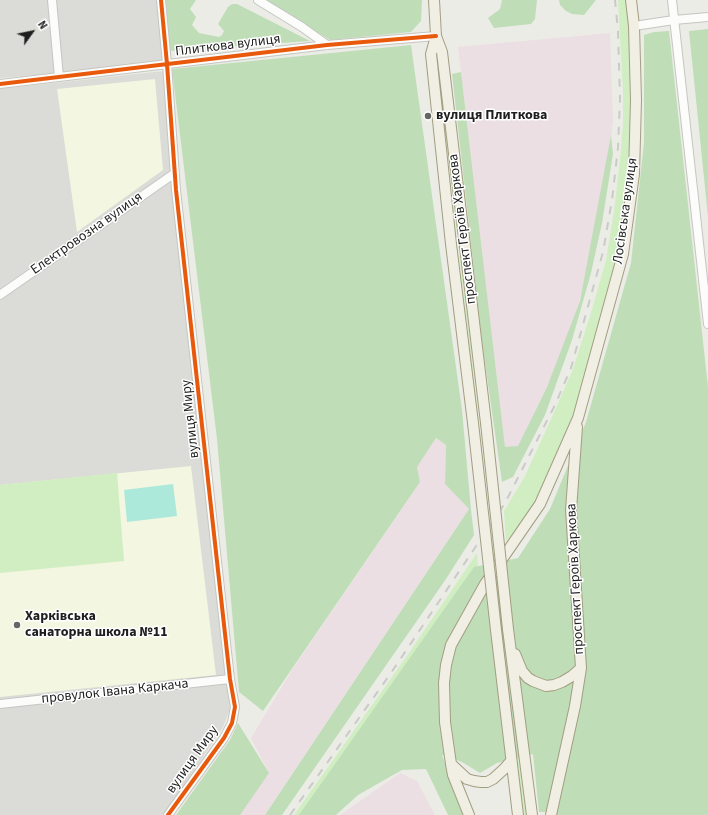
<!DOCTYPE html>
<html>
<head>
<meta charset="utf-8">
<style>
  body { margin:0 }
  #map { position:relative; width:708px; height:815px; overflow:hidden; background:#ecece6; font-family:"Source Sans 3",sans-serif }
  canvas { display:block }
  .north { position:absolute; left:12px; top:12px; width:40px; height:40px; -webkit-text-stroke:3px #fff; paint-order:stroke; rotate:57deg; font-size:11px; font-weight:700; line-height:16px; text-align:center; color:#1e1e1e }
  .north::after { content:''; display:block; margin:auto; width:14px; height:18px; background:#1e1e1e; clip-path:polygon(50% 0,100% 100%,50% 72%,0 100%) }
</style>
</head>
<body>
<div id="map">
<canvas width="708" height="815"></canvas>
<div class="north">N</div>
</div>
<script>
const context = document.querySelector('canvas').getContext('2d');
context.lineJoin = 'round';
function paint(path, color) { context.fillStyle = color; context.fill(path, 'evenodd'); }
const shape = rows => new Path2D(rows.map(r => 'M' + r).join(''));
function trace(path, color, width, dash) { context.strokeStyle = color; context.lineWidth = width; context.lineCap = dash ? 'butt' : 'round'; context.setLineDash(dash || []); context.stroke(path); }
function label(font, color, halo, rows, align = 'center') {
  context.font = font + ' "Source Sans 3",sans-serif'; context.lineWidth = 3; context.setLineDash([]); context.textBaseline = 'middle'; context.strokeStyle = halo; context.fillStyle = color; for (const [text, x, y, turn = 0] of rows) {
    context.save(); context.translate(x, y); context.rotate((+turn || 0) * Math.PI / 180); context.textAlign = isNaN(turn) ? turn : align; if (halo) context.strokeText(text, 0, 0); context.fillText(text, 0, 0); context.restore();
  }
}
const residential = shape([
  [0,0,159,0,166,64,0,78],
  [164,71,230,709,223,727,164,815,0,815,0,89]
]);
const industrial = shape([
  [610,33,613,121,603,199,572,334,518,447,505,447,458,47],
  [436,438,446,445,445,484,469,509,265,815,239,815,268,771,251,738,292,670,420,482,416,468],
  [400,773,417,781,435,815,340,815]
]);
const education = shape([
  [155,79,163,170,77,232,57,89],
  [191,466,216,675,0,697,0,485]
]);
const grass = shape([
  [618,0,628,0,633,126,623,236,582,397,539,500,520,526,506,541,504,511,524,478,553,415,573,369,590,316,606,260,614,211,620,160,623,123,623,92],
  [438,56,453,180,488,508,508,667,526,815,523,815,500,624,451,180,436,57],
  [117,473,124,561,0,573,0,485],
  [477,553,478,567,315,815,294,815,404,660]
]);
const forest = shape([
  [166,0,196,0,190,9,196,17,192,25,199,33,219,37,222,35,224,31,218,24,228,7,232,4,237,4,310,41,169,51],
  [265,0,422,0,421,21,411,32,330,40],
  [502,0,537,0,535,19,531,24,494,28,488,18,500,9],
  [559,0,596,0,584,15,572,14,566,11,560,5],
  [708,29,708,217,689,31],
  [669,31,708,387,708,815,550,815,545,812,539,812,533,754,497,763,480,773,462,762,442,755,465,815,448,815,426,769,402,770,358,795,336,815,299,815,474,567,518,558,550,509,586,422,631,263,644,142,644,35,654,32],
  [411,45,462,410,471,510,474,535,446,579,282,815,265,815,469,509,445,484,446,445,436,438,417,467,420,482,263,711,239,692,217,439,172,69],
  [461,72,505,447,518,446,547,387,580,301,611,135,613,154,602,223,591,273,572,340,545,415,513,477,502,482,482,342,452,74],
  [238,723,269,773,240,815,176,815,230,740]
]);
const pitch = shape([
  [173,484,177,516,127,522,124,490]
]);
const parking = shape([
  [84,799,86,815,64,815,62,802]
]);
const minor = shape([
  [52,0,59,77],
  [161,0,167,64,176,190,230,679,235,707,232,723,224,738,168,815],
  [258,0,302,27,327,45],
  [672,0,708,324],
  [634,26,674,20,708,17],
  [0,84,327,45,436,36],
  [0,295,175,173],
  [0,704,230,679]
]);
const major = shape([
  [434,0,436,36,431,54,451,244,473,423],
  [436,36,442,52,486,423],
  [508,629,532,815],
  [496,630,518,815],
  [515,654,522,671,528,678,533,681,546,686,554,685,562,682,572,676,581,668],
  [451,764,467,779,474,781,481,782,487,782,493,779,504,769,511,761],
  [469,815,453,775,451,764,445,722,444,683,446,665,451,645,485,584,540,504,578,418,623,254,634,174,636,100,634,26,631,0],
  [551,815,575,706,581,668,571,510,577,427]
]);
const rail = shape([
  [290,815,391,673,505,503,555,405,571,368,603,252,612,200,618,148,620,99,618,31,615,0]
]);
const majorBridge = shape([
  [473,423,496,630],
  [486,423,508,629]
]);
const cycleway = shape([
  [161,0,167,64,176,190,230,679,235,707,232,723,224,738,168,815],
  [0,84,327,45,436,36]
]);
const markers = [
  [428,116,4,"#666664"],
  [17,625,4,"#666664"]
];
const streetNames = [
  ["Плиткова вулиця",228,46,-7],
  ["Лосівська вулиця",626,211,-82],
  ["проспект Героїв Харкова",463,229,-97],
  ["Електровозна вулиця",87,234,-35],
  ["вулиця Миру",191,419,-96],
  ["проспект Героїв Харкова",576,579,-93],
  ["провулок Івана Каркача",115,692,-6],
  ["вулиця Миру",193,760,-55]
];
const poiNames = [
  ["вулиця Плиткова",436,116],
  ["Харківська",25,617],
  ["санаторна школа №11",25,633]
];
paint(residential, '#dbdbd7');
paint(industrial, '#ebdfe3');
paint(education, '#f3f6e0');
paint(grass, '#d0eec1');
paint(forest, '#bfdeb8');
paint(pitch, '#ace9da');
paint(parking, '#dbdbd8');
trace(minor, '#c5c5c2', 10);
trace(major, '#a29e82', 12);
trace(minor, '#fcfcfb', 8);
trace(major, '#f1eee3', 10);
trace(rail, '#cacac9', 2, [8, 8]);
trace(majorBridge, '#a29e82', 12, []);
trace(majorBridge, '#f1eee3', 10);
trace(cycleway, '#e8590c', 4);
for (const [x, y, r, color] of markers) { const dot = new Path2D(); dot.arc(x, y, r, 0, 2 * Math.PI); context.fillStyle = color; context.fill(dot); trace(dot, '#fff', 1.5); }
label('14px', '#1e1e1e', '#fff', streetNames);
label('bold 14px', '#1e1e1e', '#fff', poiNames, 'left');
</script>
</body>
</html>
